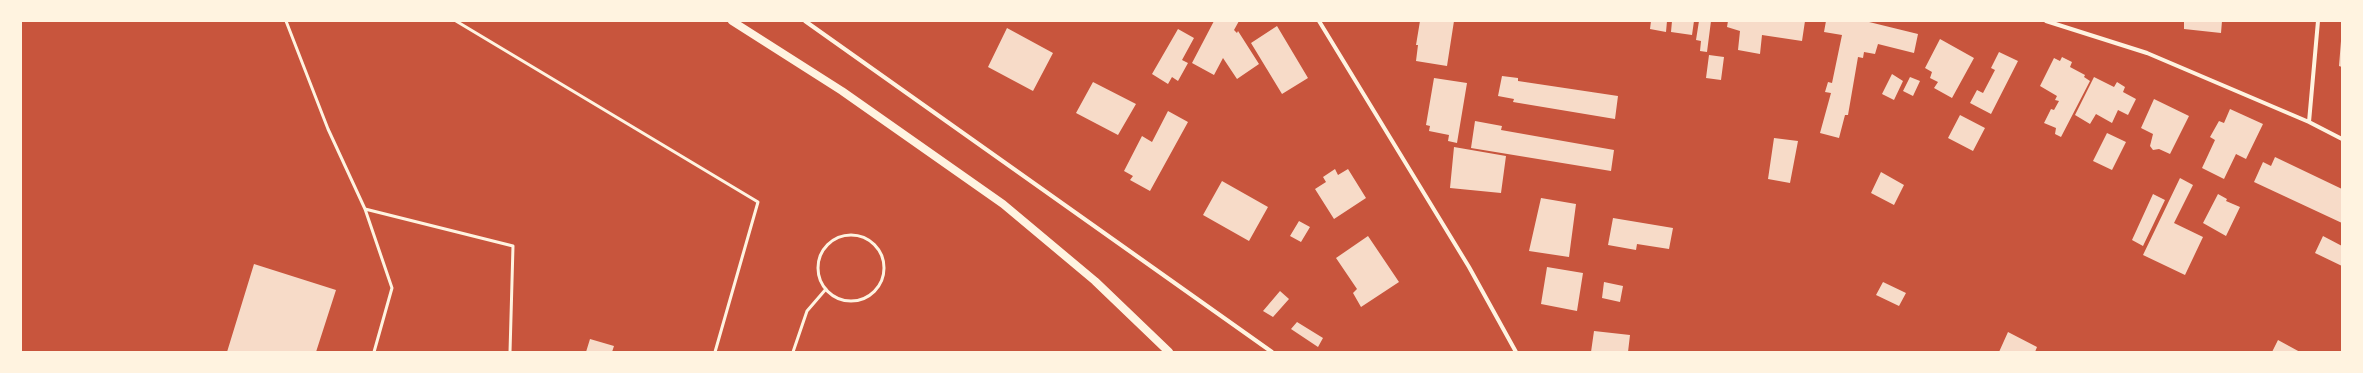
<!DOCTYPE html>
<html>
<head>
<meta charset="utf-8">
<style>
  body { margin:0 }
  #map { position:relative; width:2363px; height:373px; overflow:hidden; background:#c8553d; font-family:"DM Sans",sans-serif }
  canvas { display:block }
  .frame { position:absolute; inset:0; border:22px solid #fff3e0; pointer-events:none }
</style>
</head>
<body>
<div id="map">
<canvas width="2363" height="373"></canvas>
<div class="frame"></div>
</div>
<script>
const context = document.querySelector('canvas').getContext('2d');
context.lineJoin = 'round';
function paint(path, color) { context.fillStyle = color; context.fill(path, 'evenodd'); }
const shape = rows => new Path2D(rows.map(r => 'M' + r).join(''));
function trace(path, color, width, dash) { context.strokeStyle = color; context.lineWidth = width; context.lineCap = dash ? 'butt' : 'round'; context.setLineDash(dash || []); context.stroke(path); }
const building = shape([
  [1214,21,1239,21,1234,30,1237,33,1238,31,1259,64,1237,79,1223,58,1214,75,1192,63],
  [1420,21,1454,21,1447,66,1416,61,1418,45,1416,45],
  [1651,21,1667,21,1666,32,1650,29],
  [1672,21,1694,21,1692,35,1671,32],
  [1699,21,1711,21,1707,52,1700,51,1701,41,1696,40],
  [1728,21,1805,21,1802,41,1762,35,1760,54,1738,50,1740,31,1727,27],
  [1826,21,1865,21,1918,34,1914,53,1878,44,1875,54,1864,52,1863,58,1858,57,1848,115,1845,115,1839,138,1820,133,1831,93,1825,92,1828,82,1832,83,1842,35,1824,32],
  [2184,21,2222,21,2221,33,2184,29],
  [1277,26,1308,78,1282,94,1251,43],
  [1007,28,1053,53,1033,91,988,67],
  [1178,29,1194,38,1182,60,1188,63,1178,81,1172,77,1168,84,1152,74],
  [1940,39,1974,58,1952,98,1934,88,1938,82,1930,78,1932,72,1925,68],
  [2341,41,2342,41,2342,67,2339,66],
  [1999,52,2018,61,1991,114,1970,103,1977,90,1983,93,1995,70,1991,68],
  [1709,55,1724,57,1721,80,1706,78],
  [2062,57,2072,62,2070,67,2085,75,2084,77,2090,81,2061,137,2055,134,2056,128,2044,123,2051,109,2054,110,2059,101,2055,100,2057,96,2040,86,2054,58,2060,61],
  [1892,74,1903,81,1894,100,1882,94],
  [1502,76,1518,78,1518,81,1618,96,1615,119,1513,102,1514,99,1498,96],
  [1910,77,1920,81,1913,96,1903,91],
  [2094,77,2114,87,2117,82,2125,87,2123,92,2136,99,2128,115,2118,110,2112,123,2096,114,2090,124,2075,115],
  [1434,78,1467,83,1457,143,1448,141,1449,135,1429,131,1430,126,1426,125],
  [1093,82,1136,104,1118,135,1076,113],
  [2154,99,2189,116,2170,154,2159,149,2153,150,2150,146,2153,134,2141,128],
  [2230,109,2263,124,2246,159,2236,154,2224,179,2202,168,2215,140,2210,137,2219,121,2224,123],
  [1168,111,1188,122,1150,191,1130,180,1133,176,1124,171,1142,136,1152,142],
  [1960,115,1985,128,1973,151,1948,138],
  [1475,121,1502,126,1501,130,1614,150,1611,171,1471,148],
  [2107,133,2126,142,2112,170,2093,161],
  [1774,138,1798,141,1790,183,1768,179],
  [1454,147,1506,156,1501,193,1450,188],
  [2275,157,2342,189,2342,223,2254,182,2263,162,2271,166],
  [1335,169,1338,175,1348,169,1366,198,1334,219,1315,189,1326,182,1323,177],
  [1881,172,1904,185,1894,205,1871,193],
  [2180,178,2193,185,2174,223,2203,237,2185,275,2143,255],
  [1222,181,1268,207,1249,241,1203,215],
  [2153,194,2165,200,2143,246,2132,240],
  [2218,194,2227,199,2226,201,2240,207,2226,236,2203,223],
  [1541,198,1576,204,1569,257,1529,251],
  [1613,218,1673,228,1669,249,1637,244,1636,250,1608,245],
  [1299,221,1310,227,1301,242,1290,236],
  [1368,236,1399,282,1361,307,1353,293,1357,289,1336,258],
  [2323,236,2342,246,2342,266,2315,253],
  [254,264,336,290,316,352,227,352],
  [1547,267,1583,273,1577,311,1541,304],
  [1604,282,1623,286,1620,302,1602,298],
  [1883,282,1906,293,1899,306,1876,295],
  [1280,291,1289,299,1273,317,1263,311],
  [1297,322,1323,338,1318,347,1291,329],
  [1594,331,1630,335,1628,352,1591,352],
  [2008,332,2037,347,2035,352,1999,352],
  [590,339,614,346,612,352,586,352],
  [2278,340,2300,352,2272,352]
]);
const service = shape([
  [286,21,328,129,365,209,392,288,374,352],
  [456,21,758,202,715,352],
  [365,209,513,246,510,352],
  '818 268a33 33 0 1 1 66 0a33 33 0 1 1-66 0Z',
  [793,352,807,311,826,289]
]);
const minor = shape([
  [805,21,1272,352],
  [1319,21,1469,267,1516,352],
  [2046,21,2147,53,2309,122,2342,139],
  [2309,122,2318,21]
]);
const secondary = shape([
  [732,21,842,91,1003,204,1095,281,1169,352]
]);
paint(building, '#f7dbc8');
trace(service, '#fff3e0', 3);
trace(minor, '#fff3e0', 4);
trace(secondary, '#fff3e0', 8);
</script>
</body>
</html>
